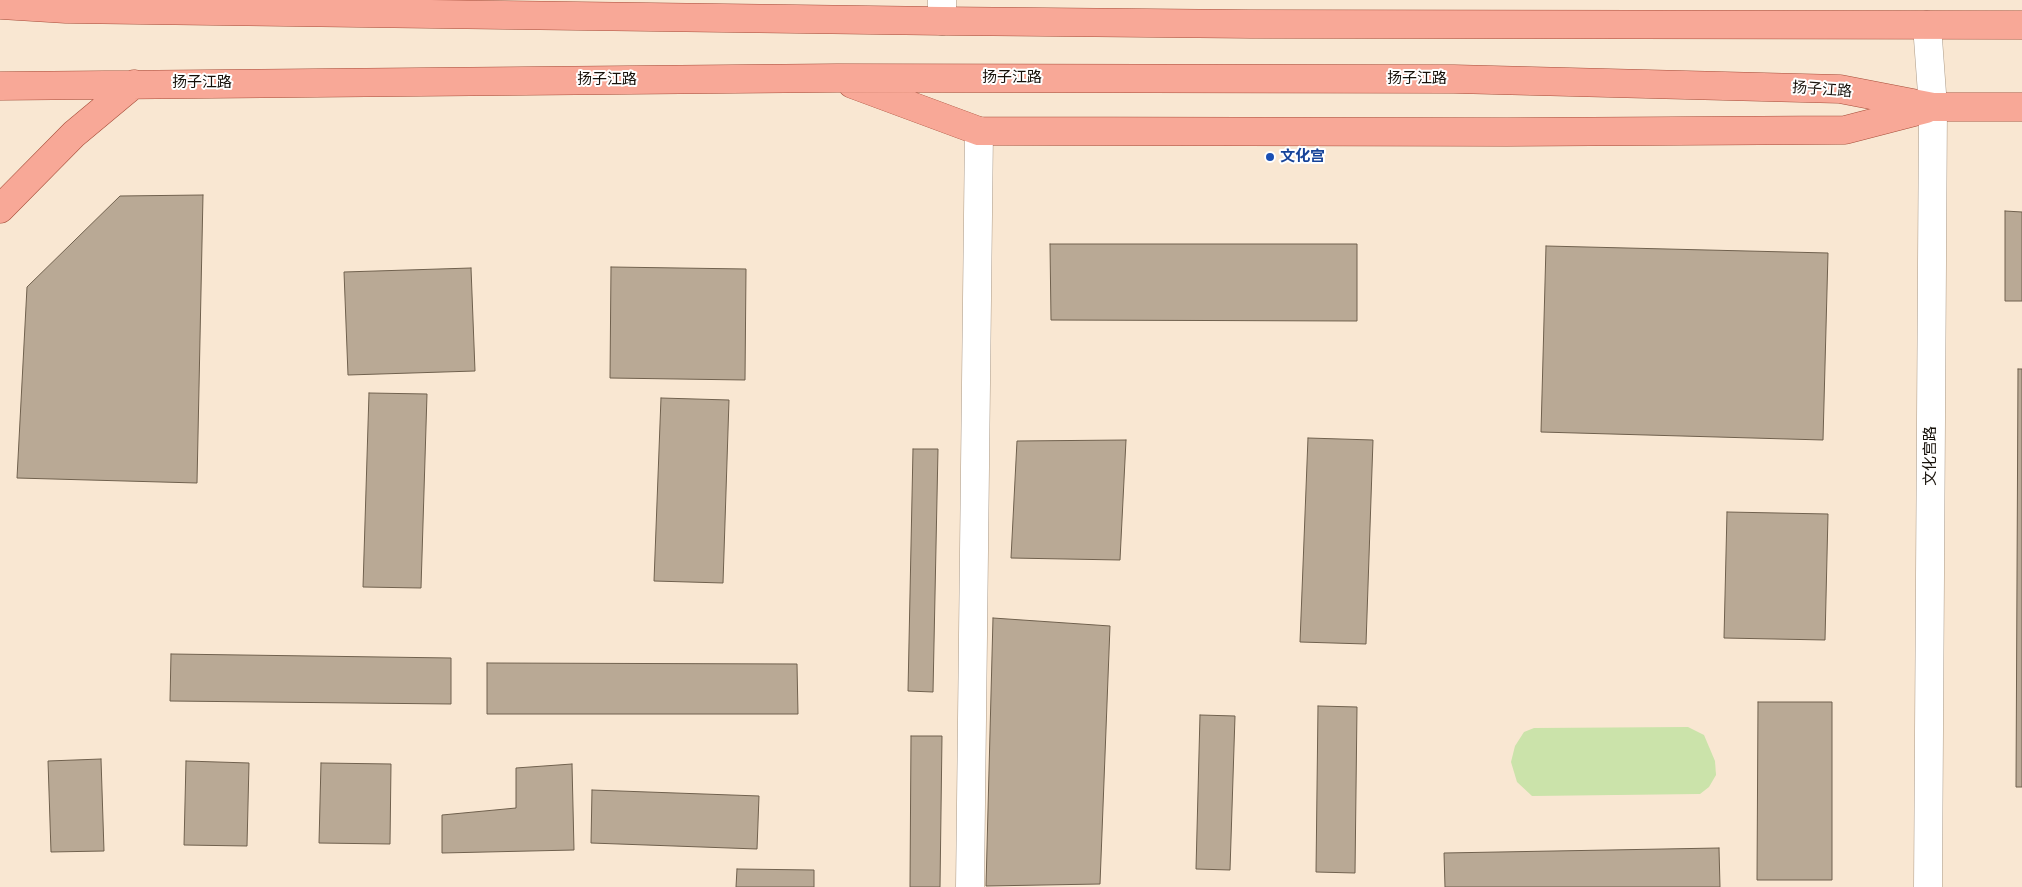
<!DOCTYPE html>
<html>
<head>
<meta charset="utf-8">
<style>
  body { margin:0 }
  canvas { display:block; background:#f9e7d2 }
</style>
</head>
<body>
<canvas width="2022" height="887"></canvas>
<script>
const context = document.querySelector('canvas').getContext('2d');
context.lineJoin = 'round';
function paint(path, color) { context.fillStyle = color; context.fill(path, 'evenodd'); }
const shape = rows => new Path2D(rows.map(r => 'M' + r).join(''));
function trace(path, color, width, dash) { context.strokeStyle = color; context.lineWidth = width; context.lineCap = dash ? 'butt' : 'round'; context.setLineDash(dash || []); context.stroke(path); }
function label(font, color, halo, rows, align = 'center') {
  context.font = font + ' Helvetica,"Noto Sans SC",sans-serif'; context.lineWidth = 4; context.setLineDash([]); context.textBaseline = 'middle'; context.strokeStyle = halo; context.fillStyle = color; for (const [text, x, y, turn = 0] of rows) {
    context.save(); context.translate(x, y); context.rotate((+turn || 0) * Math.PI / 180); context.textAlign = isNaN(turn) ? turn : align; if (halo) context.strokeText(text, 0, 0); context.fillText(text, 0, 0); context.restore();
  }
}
const green = shape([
  [1688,727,1704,735,1715,761,1716,775,1709,787,1700,794,1532,796,1517,782,1511,762,1515,746,1524,732,1534,728]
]);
const building = shape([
  [203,195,197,483,17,478,27,287,120,196,203,195],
  [2005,211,2022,212,2022,301,2005,301,2005,211],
  [1050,244,1357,244,1357,321,1051,320,1050,244],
  [1546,246,1828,253,1823,440,1541,432,1546,246],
  [611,267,746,269,745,380,610,378,611,267],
  [471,268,475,371,348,375,344,272,471,268],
  [2018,369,2022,369,2022,787,2016,787,2018,369],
  [369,393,427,394,421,588,363,587,369,393],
  [661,398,729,400,723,583,654,581,661,398],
  [1308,438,1373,440,1366,644,1300,642,1308,438],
  [1126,440,1120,560,1011,558,1017,441,1126,440],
  [913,449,938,449,933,692,908,691,913,449],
  [1727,512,1828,514,1825,640,1724,638,1727,512],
  [993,618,1110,626,1100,884,986,886,993,618],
  [171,654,451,658,451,704,170,701,171,654],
  [487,663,797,664,798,714,487,714,487,663],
  [1758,702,1832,702,1832,880,1757,880,1758,702],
  [1318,706,1357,707,1355,873,1316,872,1318,706],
  [1200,715,1235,716,1230,870,1196,869,1200,715],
  [911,736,942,736,940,887,910,887,911,736],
  [101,759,104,851,51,852,48,761,101,759],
  [186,761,249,763,247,846,184,845,186,761],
  [321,763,391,764,390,844,319,843,321,763],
  [572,764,574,850,442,853,442,815,516,808,516,768,572,764],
  [592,790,759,796,757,849,591,843,592,790],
  [1719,848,1720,887,1445,887,1444,853,1719,848],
  [737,869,814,870,814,887,736,887,737,869]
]);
const minor = shape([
  [942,0,942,21],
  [1927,25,1933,107,1928,887],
  [970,887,979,131]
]);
const major = shape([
  [0,5,66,9,942,21,1250,24,2022,25],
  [852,84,979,131,1507,132,1845,130,1926,109],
  [0,86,837,78,1454,79,1840,89,1933,107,2022,107],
  [0,209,74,134,134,84]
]);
const markers = [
  [1270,157,5,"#1a4fb4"]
];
const streetNames = [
  ["扬子江路",1012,78],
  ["扬子江路",1417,79],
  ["扬子江路",607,80],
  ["扬子江路",202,83],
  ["扬子江路",1822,90,4],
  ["文化宫路",1931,456,-90]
];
const transitNames = [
  ["文化宫",1280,157]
];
paint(green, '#cbe3aa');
paint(building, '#b9a995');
trace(building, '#70614e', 1);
trace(minor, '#ab9a87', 29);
trace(major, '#a64d39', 29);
trace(minor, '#fff', 28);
trace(major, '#f8a897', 28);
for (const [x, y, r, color] of markers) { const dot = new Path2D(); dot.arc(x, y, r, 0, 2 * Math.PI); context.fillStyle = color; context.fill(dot); trace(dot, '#fff', 2); }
label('15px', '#17110a', '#fff', streetNames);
label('bold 15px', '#164399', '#fff', transitNames, 'left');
</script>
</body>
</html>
